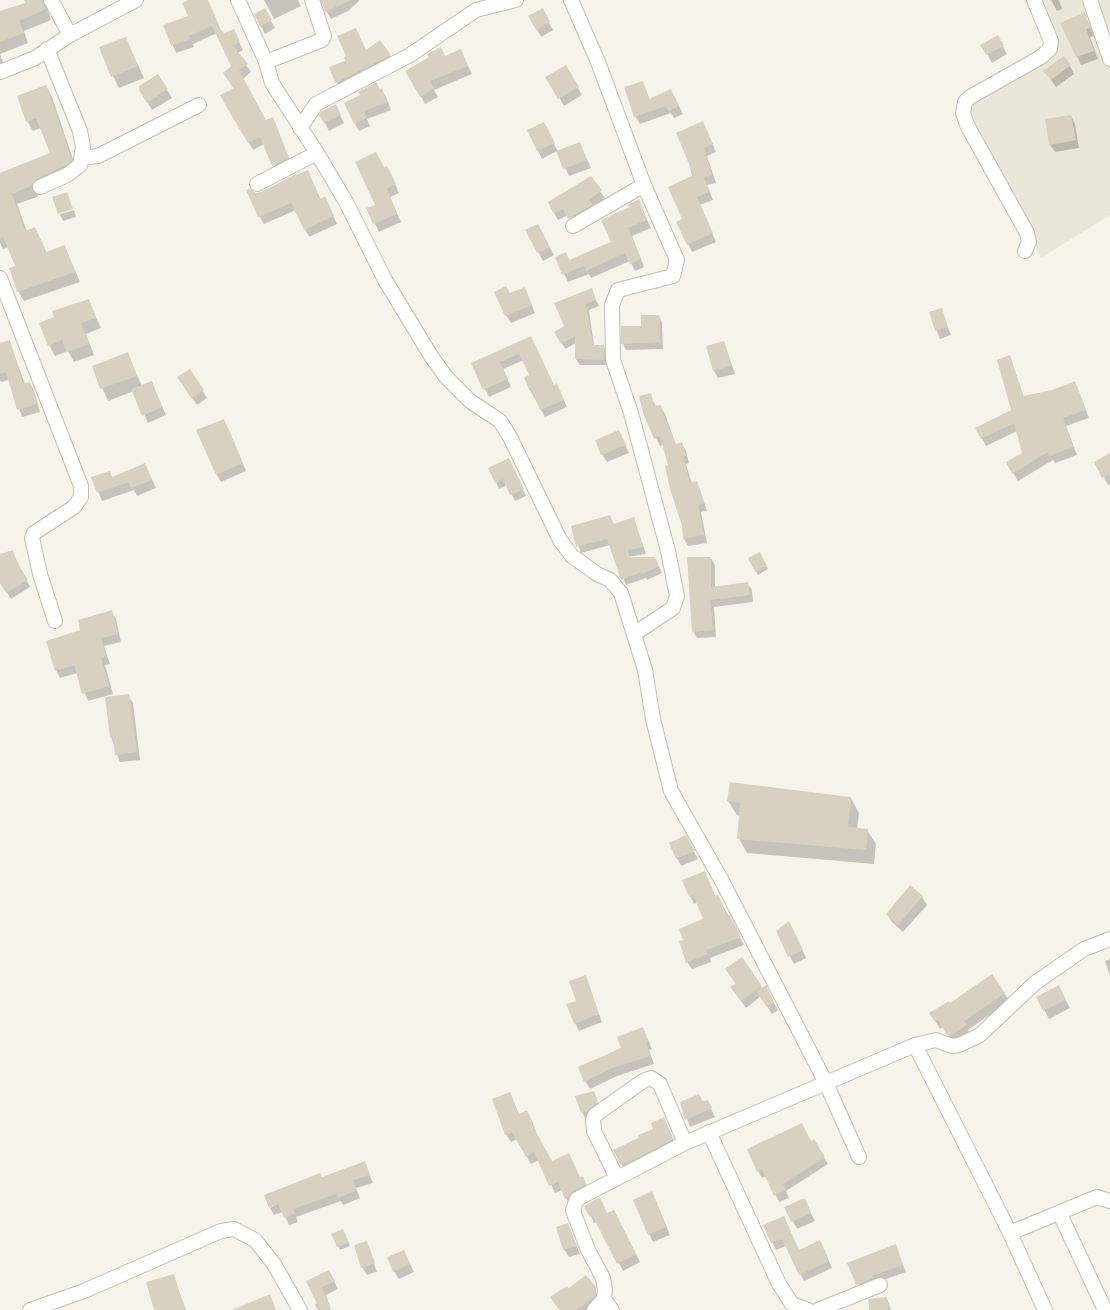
<!DOCTYPE html>
<html>
<head>
<meta charset="utf-8">
<style>
  body { margin:0 }
  canvas { display:block; background:#f6f4ea }
</style>
</head>
<body>
<canvas width="1110" height="1310"></canvas>
<script>
const context = document.querySelector('canvas').getContext('2d');
context.lineJoin = 'round';
function paint(path, color) { context.fillStyle = color; context.fill(path, 'evenodd'); }
const shape = rows => new Path2D(rows.map(r => 'M' + r).join(''));
function trace(path, color, width, dash) { context.strokeStyle = color; context.lineWidth = width; context.lineCap = dash ? 'butt' : 'round'; context.setLineDash(dash || []); context.stroke(path); }
const residential = shape([
  [1023,0,1110,0,1110,215,1041,258,955,107,1048,42]
]);
const shadow = shape([
  [25,0,44,0,51,20,24,31,28,43,0,54,0,13,26,3],
  [191,0,207,0,223,35,237,38,243,50,238,53,251,72,243,79,266,122,272,118,276,126,292,166,278,173,264,144,253,150,222,96,234,89,224,74,233,67,217,33,193,44,194,47,176,53,165,26,190,17],
  [264,0,298,0,301,6,274,19],
  [320,0,359,0,359,1,348,11,331,19],
  [1051,0,1059,0,1062,9,1057,11],
  [264,9,275,28,265,34,261,26],
  [542,10,553,30,541,37,530,16],
  [1084,13,1094,36,1090,37,1098,59,1081,65,1062,23],
  [356,29,366,51,380,42,395,63,341,90,336,82,347,62],
  [998,37,1007,54,992,63,982,45],
  [125,38,144,78,119,88,113,76],
  [0,54,5,68,0,70],
  [445,57,464,58,472,74,434,90,438,97,425,104,407,71],
  [1070,66,1074,74,1056,87,1045,71],
  [566,67,582,95,564,106,547,77],
  [158,75,172,98,152,110,140,90],
  [643,83,650,100,675,98,683,114,674,118,671,113,640,124,635,116],
  [376,84,386,97,391,110,367,119,370,126,359,131,355,124,361,96],
  [46,86,52,97,77,171,42,189,37,197,17,204,27,232,35,228,47,253,65,247,80,282,24,301,18,291,17,267,8,247,3,249,0,243,0,175,52,154,41,128,33,131,27,121],
  [339,113,344,123,329,131,321,115],
  [1071,116,1075,124,1079,148,1055,152,1050,145],
  [703,123,716,152,707,156,716,183,707,185,713,200,700,205,716,242,692,252,678,222,684,220],
  [529,131,548,131,558,152,580,144,591,168,569,176,557,151,542,159],
  [384,169,391,175,399,193,390,197,401,222,379,232,368,209,376,206],
  [591,178,605,198,574,225,568,215,558,220,554,213],
  [312,180,321,200,329,206,337,224,309,237,296,210,264,224,259,216,256,194],
  [638,200,651,228,632,236,644,267,635,271,630,261,591,278,589,274,568,282,564,274,569,261,612,242,630,208],
  [74,210,76,217,63,221,60,214],
  [537,225,554,255,543,261,527,231],
  [525,289,535,313,511,323,506,315,510,295],
  [591,290,599,306,589,310,594,346,603,346,607,352,607,365,580,365,576,359,576,343,565,349,556,332,566,327],
  [88,300,101,328,86,334,94,355,74,362,68,351,55,356,49,345,56,318,53,312],
  [941,310,951,335,940,339,930,313],
  [659,316,662,323,663,349,626,350,623,343],
  [531,338,554,386,557,385,567,407,545,417,530,390,526,377,531,376,524,360,503,369,511,387,489,397,472,363],
  [9,341,25,384,30,383,34,391,40,412,22,417,9,380,1,382,0,380,0,344],
  [724,342,735,374,718,378,714,371],
  [127,354,142,386,155,390,166,415,148,423,134,391,108,401,93,367],
  [1010,357,1024,397,1053,391,1075,382,1089,418,1066,426,1077,455,1055,463,1053,460,1018,481,1007,463,1023,453,1017,431,986,446,977,429,1013,411],
  [190,370,207,398,197,405,183,385],
  [650,394,656,407,660,406,665,414,676,445,682,444,686,451,689,463,686,464,692,484,696,482,700,490,707,511,701,512,707,543,688,546,684,539,683,526,664,444,660,446,644,413],
  [228,428,246,471,221,482,217,475],
  [623,439,629,453,607,462,602,454],
  [1110,455,1110,484,1108,485,1096,462],
  [145,464,156,488,137,496,134,490,102,501,93,478,112,478],
  [512,466,526,496,515,501,507,485,499,489,496,482],
  [634,519,646,554,628,557,658,565,662,573,647,580,646,578,626,585,610,545,581,553,572,527,614,525],
  [12,551,30,587,11,599,0,581,0,555],
  [759,554,768,569,758,575,750,559],
  [711,558,715,565,715,588,747,583,752,590,753,602,714,607,716,637,697,638,693,631],
  [111,612,116,619,121,642,104,646,110,664,105,665,113,694,88,701,77,673,60,678,56,670],
  [128,696,133,703,140,760,120,762,111,737],
  [851,798,859,813,857,829,867,830,876,844,874,864,747,853,739,839,740,816,737,815,728,801],
  [686,837,698,859,681,866,677,858],
  [704,872,716,897,718,896,744,945,710,958,711,962,692,969,687,962,685,940,705,920,698,902,694,904,690,896],
  [911,887,922,897,927,905,903,932,892,922,887,914],
  [793,930,806,958,794,964,777,931],
  [742,958,762,988,769,994,778,1010,772,1014,761,996,746,1008,736,994,736,984,727,970],
  [1110,959,1110,976,1105,961],
  [585,976,602,1022,579,1031,575,1023,577,1002],
  [1004,993,1009,1001,968,1030,970,1034,953,1043,943,1027,940,1029,931,1013,950,1005],
  [1063,995,1070,1008,1049,1019,1038,998],
  [643,1028,652,1049,649,1050,654,1064,617,1076,590,1089,585,1081],
  [593,1092,601,1111,586,1120,582,1112],
  [510,1093,519,1115,531,1119,536,1131,534,1131,551,1162,580,1178,583,1178,590,1192,570,1206,562,1190,555,1193,539,1160,531,1164,517,1139,511,1142,506,1134],
  [707,1101,715,1117,690,1127,681,1103],
  [664,1119,676,1145,625,1170,615,1150,655,1129],
  [813,1141,828,1164,786,1191,789,1198,779,1202,767,1176,762,1178,758,1171],
  [364,1163,373,1183,356,1188,360,1198,343,1205,341,1201,296,1217,298,1222,289,1225,283,1212,274,1215,270,1208,322,1178],
  [656,1201,670,1235,653,1242,649,1234],
  [586,1206,618,1219,640,1262,623,1271,597,1222,594,1223],
  [786,1208,808,1208,815,1221,797,1229],
  [568,1225,580,1254,569,1257,564,1249],
  [765,1226,800,1251,824,1249,832,1268,804,1281,786,1246,776,1250],
  [345,1234,350,1246,340,1250,333,1235],
  [367,1242,376,1270,378,1271,367,1275,362,1267],
  [895,1246,906,1272,875,1283,862,1291,849,1264],
  [404,1251,414,1272,399,1279,394,1271],
  [173,1275,186,1310,156,1310],
  [333,1279,338,1289,326,1295,331,1310,318,1310,315,1304,318,1303,308,1281],
  [569,1290,595,1291,600,1299,591,1310,560,1310],
  [887,1298,891,1310,870,1310]
]);
const building = shape([
  [24,0,42,0,46,9,19,21,24,33,0,42,0,11,25,3],
  [189,0,208,0,218,23,216,24,224,33,234,29,240,42,233,46,248,64,239,70,266,120,273,117,289,158,272,166,260,137,248,143,227,108,220,95,234,88,223,73,231,66,212,26,216,24,189,36,190,39,171,46,163,25,188,16,182,3],
  [321,0,351,0,325,12],
  [265,8,272,20,260,27,254,14],
  [543,8,550,22,536,30,528,16],
  [1085,12,1090,28,1086,29,1094,51,1076,57,1060,23],
  [356,28,366,50,380,40,391,55,335,83,329,67,345,61,344,57,346,56,337,36],
  [998,35,1004,46,986,55,980,45],
  [126,37,138,66,111,77,99,47],
  [441,47,445,56,461,49,468,66,430,81,434,88,420,97,405,71,429,57,427,54],
  [1064,56,1071,65,1051,80,1043,71],
  [566,65,579,87,558,99,545,77],
  [158,74,168,89,147,103,139,90,139,86],
  [643,81,649,99,671,89,679,106,669,111,666,106,634,117,624,87],
  [377,82,379,89,382,88,387,102,364,111,367,118,354,124,344,103,360,95,358,92],
  [46,85,72,160,62,167,36,179,31,186,12,194,25,231,35,227,46,252,65,245,75,272,17,292,9,268,15,266,3,237,0,238,0,173,50,153,36,118,26,122,17,96],
  [336,104,341,115,324,123,319,115,322,111],
  [1071,115,1076,140,1049,145,1045,119],
  [703,121,713,144,704,148,712,175,704,177,709,192,697,197,713,233,687,245,676,222,682,219,668,187,692,176,689,164,676,133],
  [544,122,555,143,537,151,527,130],
  [580,142,587,160,563,169,556,151],
  [376,152,384,167,387,166,396,184,387,189,397,214,373,224,366,208,375,205,355,162],
  [308,170,320,199,325,196,334,216,304,230,291,203,258,217,246,190,250,189,256,193,261,192,296,174,296,175],
  [591,176,602,190,589,200,593,205,568,219,563,209,553,213,548,202],
  [67,192,73,209,58,214,52,197],
  [639,199,647,220,628,228,641,259,630,264,625,253,586,271,584,266,562,275,555,257,566,252,569,260,611,242,601,220,629,207,628,205],
  [538,224,550,247,537,253,525,230],
  [506,286,510,293,525,287,532,305,505,316,494,292],
  [592,288,596,300,586,304,593,345,604,345,604,360,575,359,575,336,561,344,554,332,564,326,554,303],
  [89,299,96,318,81,323,89,344,67,352,62,340,48,346,39,323,54,317,52,311],
  [942,308,948,327,935,331,929,312],
  [641,315,659,315,660,342,621,344,621,326,641,326],
  [531,336,554,385,557,383,564,400,540,410,531,389,529,390,524,377,529,375,519,354,500,362,508,379,483,390,471,363],
  [10,340,23,384,30,382,37,404,17,410,6,372,0,374,0,343],
  [724,341,731,366,713,371,706,346],
  [128,352,137,376,100,389,92,366],
  [1010,355,1023,396,1052,390,1075,381,1086,410,1063,418,1073,447,1049,456,1048,452,1012,474,1006,462,1022,453,1014,423,981,439,975,428,1011,410,997,360],
  [190,369,204,390,191,398,177,377],
  [152,381,162,407,142,416,131,389],
  [651,393,654,406,661,405,663,415,676,444,682,442,686,456,683,456,690,483,697,481,704,503,698,505,704,535,683,539,682,526,670,489,665,466,668,465,660,436,654,439,643,413,639,396],
  [224,419,243,463,216,475,196,430],
  [619,430,626,445,601,455,595,440],
  [1110,453,1110,474,1102,478,1094,462],
  [509,458,524,489,510,495,503,479,495,483,488,468],
  [145,463,152,480,131,488,129,482,97,493,91,477,110,471,112,477],
  [610,515,614,524,634,517,643,547,628,550,629,557,655,557,659,566,642,574,641,572,621,580,607,539,576,547,571,526],
  [13,550,16,561,28,580,6,593,0,583,0,554],
  [760,552,767,566,755,572,748,558],
  [687,557,711,557,711,587,748,582,750,595,710,600,713,630,692,632],
  [112,610,118,634,101,638,106,656,101,658,109,686,82,694,74,665,55,671,46,641,80,630,78,620],
  [129,694,137,752,115,755,113,737,110,738,105,697],
  [730,782,851,797,848,827,868,829,866,850,737,839,740,803,727,801],
  [686,835,695,851,676,859,669,843],
  [705,871,715,896,718,895,727,916,730,915,741,937,707,950,708,954,686,963,679,941,683,940,679,929,703,919,693,895,689,897,682,880],
  [910,885,923,896,898,925,886,914],
  [789,921,803,950,788,957,776,931],
  [742,957,762,986,741,1001,730,987,736,983,725,969],
  [992,974,1005,993,964,1021,967,1025,950,1036,947,1035,938,1020,935,1022,929,1013,949,1001,950,1003],
  [586,975,599,1014,574,1024,566,1004,576,1001,569,981],
  [766,985,774,1002,767,1007,756,991],
  [1059,985,1066,1000,1043,1011,1036,997],
  [643,1027,648,1041,646,1042,650,1056,612,1068,584,1082,578,1067,621,1048,617,1037],
  [594,1091,598,1102,588,1111,581,1113,575,1096],
  [510,1092,519,1114,527,1110,533,1123,531,1123,552,1161,569,1153,580,1177,583,1176,586,1184,573,1191,568,1197,565,1199,558,1182,549,1186,534,1152,526,1157,512,1132,505,1135,492,1099],
  [699,1094,703,1102,708,1100,712,1108,685,1120,680,1102],
  [664,1117,673,1139,631,1161,620,1164,613,1150,639,1138,638,1135,653,1129,651,1123],
  [802,1123,811,1141,814,1139,825,1157,783,1184,786,1190,774,1196,762,1169,757,1172,747,1149],
  [365,1161,370,1175,353,1180,357,1190,338,1198,336,1194,293,1209,295,1214,284,1218,278,1204,269,1208,264,1195,320,1173,322,1177],
  [652,1191,666,1227,648,1235,633,1200],
  [600,1197,607,1213,614,1210,636,1254,617,1264,592,1215,589,1216,584,1206],
  [805,1198,811,1213,791,1222,784,1207],
  [784,1216,799,1250,820,1240,829,1261,799,1275,782,1239,771,1243,763,1225],
  [568,1223,577,1246,563,1250,556,1227],
  [343,1229,349,1243,337,1247,331,1234],
  [367,1241,375,1263,361,1268,354,1245],
  [896,1244,903,1265,872,1276,873,1278,856,1285,847,1263],
  [404,1250,410,1264,393,1272,387,1257],
  [329,1270,335,1281,322,1287,331,1310,320,1310,306,1281],
  [174,1274,185,1310,154,1310,146,1282],
  [586,1275,596,1287,596,1295,576,1310,559,1310,550,1297,567,1286,569,1288],
  [270,1294,276,1310,232,1310],
  [887,1297,889,1310,869,1310,868,1299]
]);
const street = shape([
  [51,0,70,35],
  [238,0,266,62,272,83,317,153,346,202,385,280,431,356,446,377,470,401,500,421,510,437,560,540,572,556,597,574,610,580,621,593,645,670,653,719,671,791,722,881,826,1083,859,1157],
  [571,0,598,62,644,185,677,260,673,276,618,290,612,305,613,360,631,413,668,551,677,596,673,608,634,634],
  [1090,0,1110,59],
  [266,62,322,40,324,36,312,0],
  [0,72,35,58,70,35,136,0],
  [300,128,316,104,410,55,476,10,516,0],
  [82,158,98,156,199,105],
  [257,184,317,153],
  [40,187,67,175,80,165,83,147,80,131,47,49],
  [573,226,644,185],
  [1025,251,1029,242,1027,233,967,125,963,113,965,102,970,97,1041,57,1050,49,1051,41,1034,0],
  [0,278,81,486,81,497,74,507,34,533,32,538,40,574,55,621],
  [915,1045,1010,1233,1045,1310],
  [709,1132,779,1284,792,1304,808,1310],
  [617,1178,594,1131,593,1120,595,1115,643,1081,651,1078,660,1084,685,1143],
  [1060,1214,1105,1310],
  [1010,1233,1097,1197,1110,1201],
  [604,1299,612,1310],
  [30,1310,84,1291,221,1231,234,1229,255,1240,274,1264,300,1310],
  [594,1310,604,1299,605,1290,603,1278,588,1250,575,1216,573,1210,577,1199,685,1143,915,1045,936,1040,952,1046,959,1045,980,1035,1035,983,1084,949,1110,939],
  [818,1310,880,1285]
]);
paint(residential, '#ebe7d8');
paint(shadow, '#0003');
paint(building, '#d9d1bf');
trace(street, '#c3bdac', 16);
trace(street, '#fff', 14);
</script>
</body>
</html>
